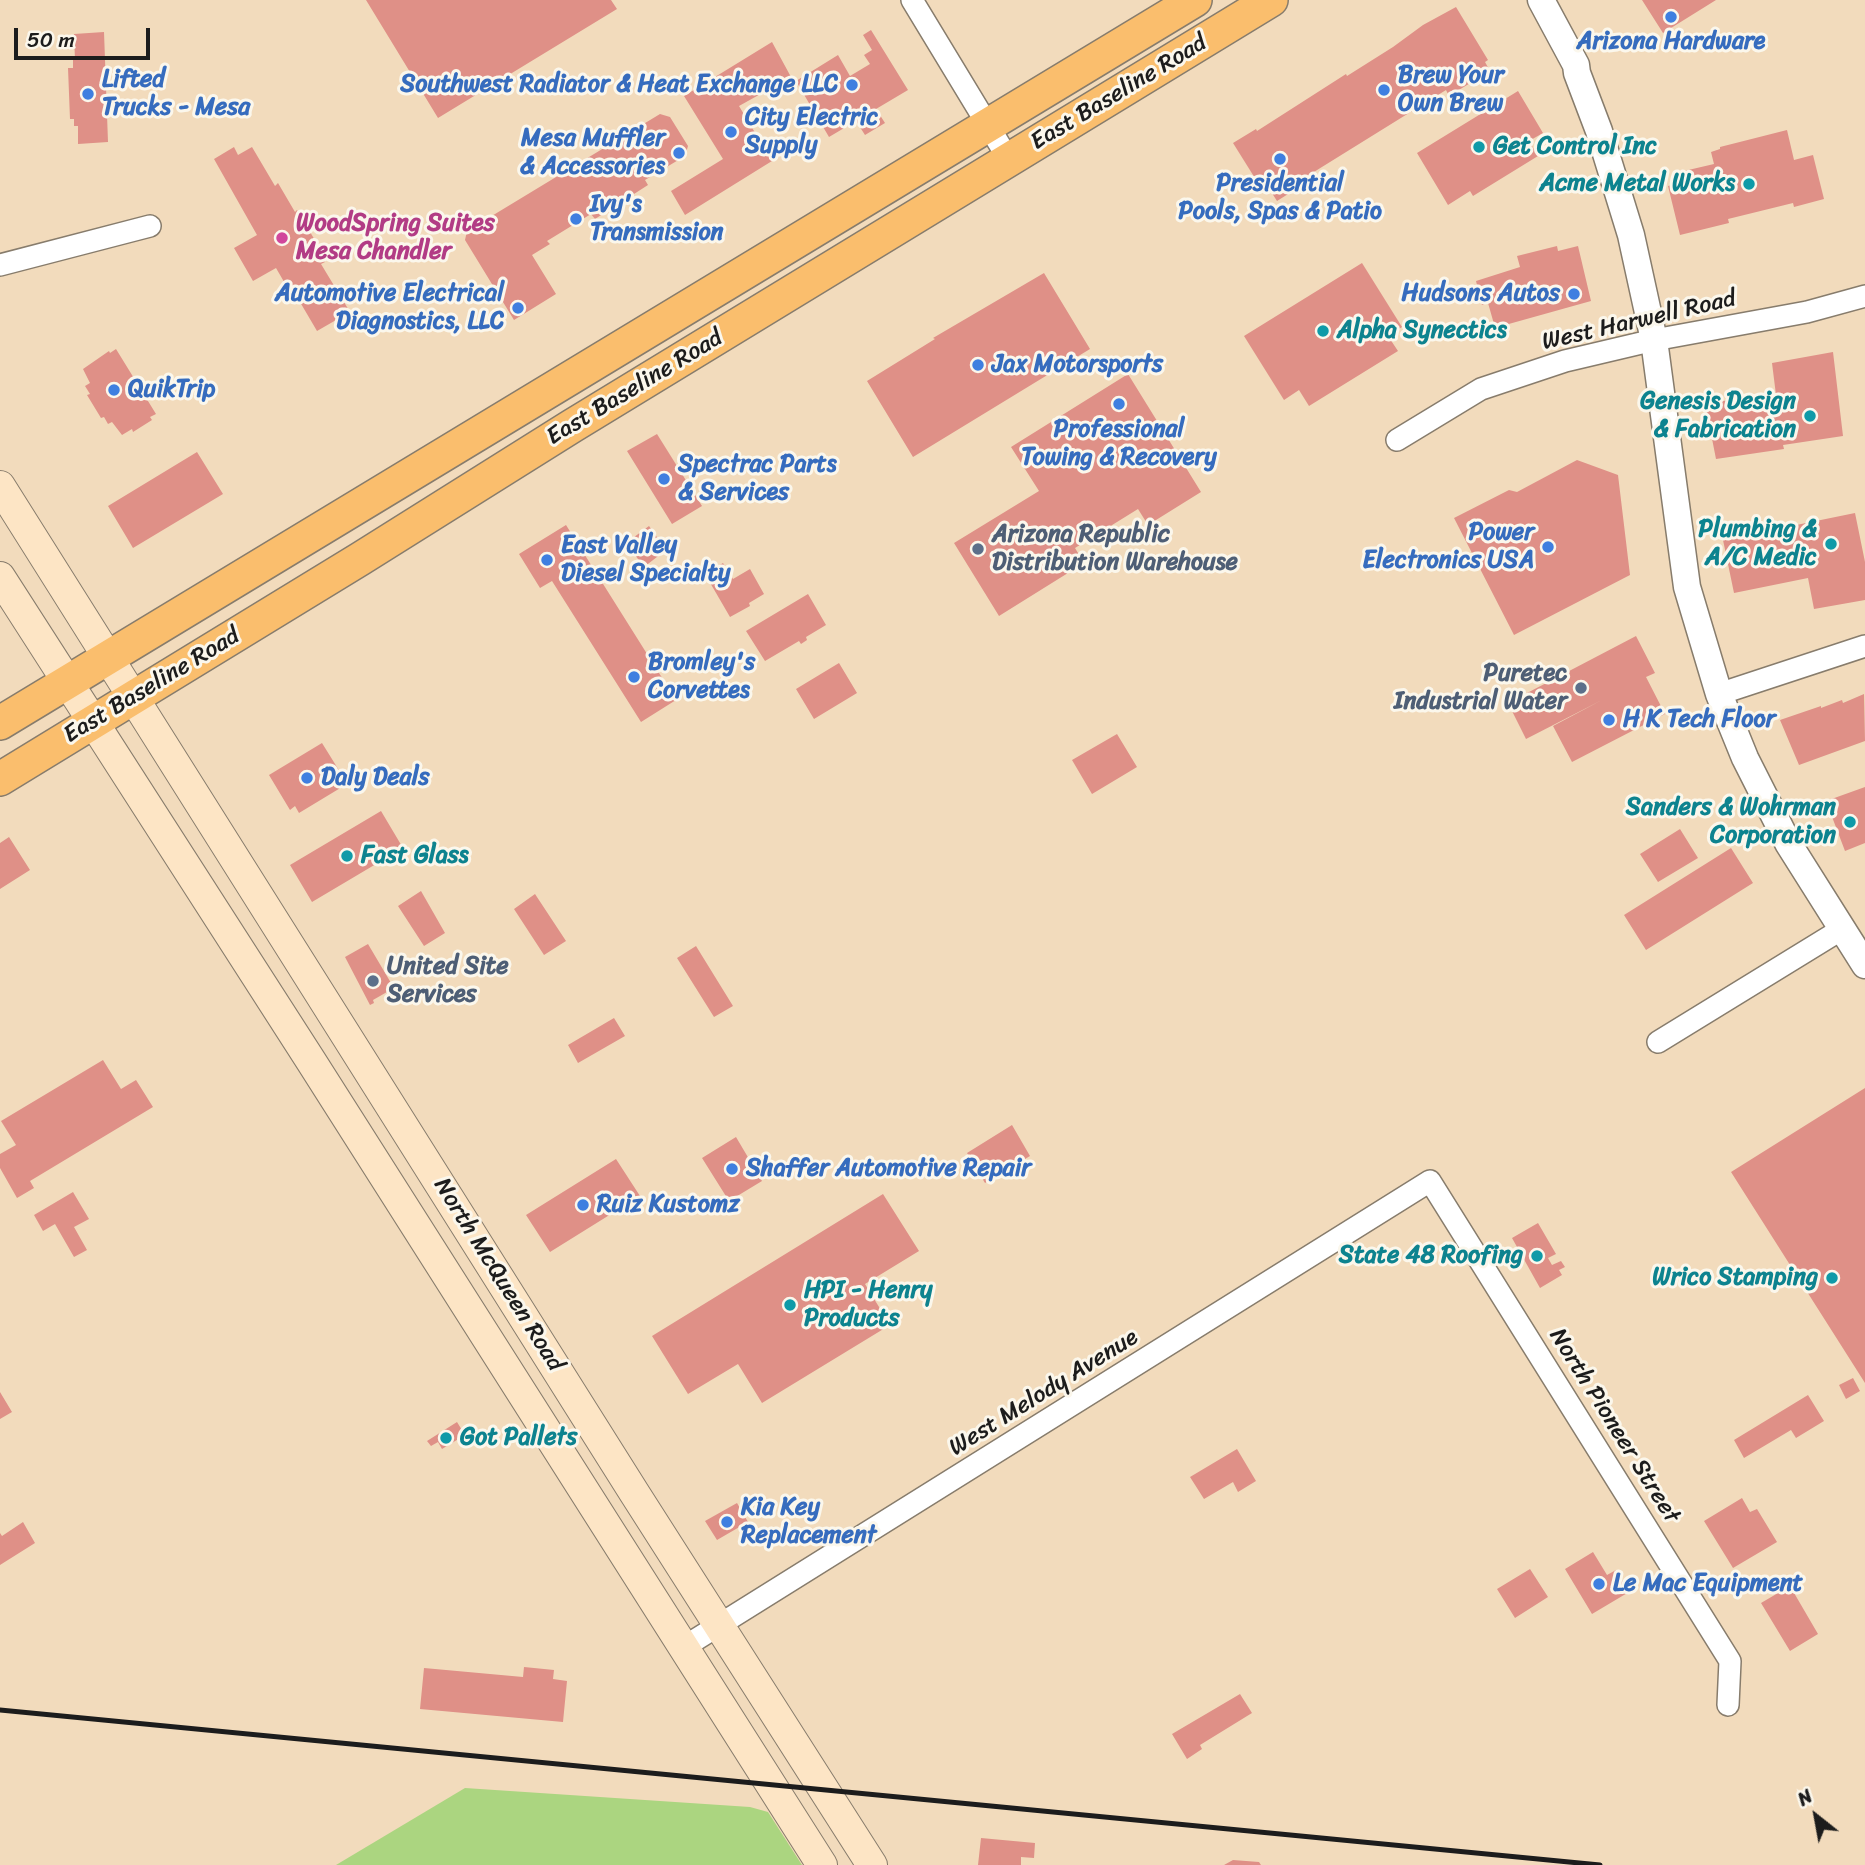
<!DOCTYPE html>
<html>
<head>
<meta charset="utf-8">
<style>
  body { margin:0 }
  #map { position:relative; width:1865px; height:1865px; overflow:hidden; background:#f2dbbc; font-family:Sriracha,sans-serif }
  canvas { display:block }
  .north { position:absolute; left:1781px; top:1781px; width:70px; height:70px; -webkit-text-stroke:5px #fbf7ec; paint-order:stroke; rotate:329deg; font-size:19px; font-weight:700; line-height:28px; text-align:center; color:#1c1c1c }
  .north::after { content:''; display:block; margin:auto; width:24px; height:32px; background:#1c1c1c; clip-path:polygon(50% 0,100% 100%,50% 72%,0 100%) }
  .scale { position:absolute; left:14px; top:28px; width:136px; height:32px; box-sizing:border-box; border:4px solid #1c1c1c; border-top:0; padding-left:9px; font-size:21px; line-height:24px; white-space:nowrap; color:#1c1c1c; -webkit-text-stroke:5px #fbf7ec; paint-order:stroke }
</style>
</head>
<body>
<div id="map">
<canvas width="1865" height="1865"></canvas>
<div class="north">N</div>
<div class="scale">50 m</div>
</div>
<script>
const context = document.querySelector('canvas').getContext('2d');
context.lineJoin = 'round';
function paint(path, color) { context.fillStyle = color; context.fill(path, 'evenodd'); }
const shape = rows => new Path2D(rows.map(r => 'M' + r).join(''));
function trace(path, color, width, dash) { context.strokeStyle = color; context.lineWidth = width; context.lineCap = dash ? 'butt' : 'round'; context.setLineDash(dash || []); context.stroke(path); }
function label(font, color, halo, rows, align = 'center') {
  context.font = font + ' Sriracha,sans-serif'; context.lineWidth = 6; context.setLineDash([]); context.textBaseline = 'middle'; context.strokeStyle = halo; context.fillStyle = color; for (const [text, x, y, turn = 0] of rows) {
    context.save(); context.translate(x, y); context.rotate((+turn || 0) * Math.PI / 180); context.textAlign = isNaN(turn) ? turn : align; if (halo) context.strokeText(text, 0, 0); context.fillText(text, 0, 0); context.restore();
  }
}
const green = shape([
  [465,1788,750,1807,768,1812,802,1865,336,1865]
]);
const building = shape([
  [366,0,611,0,617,9,438,118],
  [1642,0,1716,0,1663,33],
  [1456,7,1488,60,1485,62,1490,71,1449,96,1446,90,1301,180,1304,184,1277,201,1263,179,1258,183,1233,143,1256,129,1257,131,1346,74,1347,76,1393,47,1423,25],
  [871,30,908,90,876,109,885,123,865,135,856,121,829,137,796,81,838,55,850,76,870,64,864,55,872,50,863,35],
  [104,32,108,142,78,144,78,126,74,126,74,119,70,119,68,68,73,68,73,60,75,60,74,34],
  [772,42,791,77,739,106,772,161,685,215,671,191,723,159,684,96],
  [1518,91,1543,133,1529,141,1538,156,1473,196,1470,191,1448,205,1417,153],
  [660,114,670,117,688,146,685,156,645,180,648,185,595,219,591,214,547,241,550,244,532,255,556,294,514,320,465,240,467,231],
  [1787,130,1794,160,1813,155,1824,199,1794,207,1793,203,1728,219,1729,223,1680,235,1668,186,1686,181,1684,171,1714,164,1711,152,1720,149,1720,147],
  [234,147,238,155,252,147,275,186,278,183,295,212,297,210,316,242,314,244,325,262,321,264,350,312,317,331,290,285,287,287,276,268,253,281,234,248,257,235,214,159],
  [1557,246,1558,251,1578,246,1591,301,1498,327,1497,323,1494,324,1488,303,1482,305,1476,281,1520,267,1517,256],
  [1362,263,1402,327,1388,336,1398,351,1309,406,1299,390,1284,400,1244,336],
  [1044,273,1090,349,913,457,867,381,935,339,933,338],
  [116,349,156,414,150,417,152,420,133,432,132,429,122,435,112,422,108,424,104,417,101,418,87,395,90,394,85,386,90,383,83,369,109,351,110,353],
  [1833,352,1843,436,1783,445,1784,449,1716,459,1705,403,1776,395,1772,363],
  [1128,374,1201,492,1148,525,1138,509,1075,548,1084,563,999,616,954,543,1039,491,1011,447],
  [657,434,702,506,672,524,627,451],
  [197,452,223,494,133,548,108,506],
  [1577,460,1618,475,1630,575,1514,635,1454,518,1509,490,1517,492],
  [1855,513,1865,562,1865,600,1814,609,1808,578,1734,593,1723,540],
  [566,525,676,700,641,722,552,581,540,588,519,554],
  [649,526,666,550,644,567,626,543],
  [723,563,733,579,750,569,764,594,749,603,750,606,730,617,705,574],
  [808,594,826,625,806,637,807,640,801,644,799,641,765,661,746,631],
  [1636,636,1655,673,1646,677,1665,714,1572,762,1553,726,1602,700,1526,739,1508,703],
  [839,663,857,693,814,719,796,689],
  [1864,694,1865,741,1799,765,1780,720,1821,706,1821,708,1842,700,1843,703],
  [1117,734,1137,767,1092,794,1072,760],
  [322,743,345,780,339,784,342,787,299,813,295,806,290,810,269,775],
  [1865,787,1865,843,1845,851,1826,801],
  [381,811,403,848,312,902,290,865],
  [1680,829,1698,858,1658,882,1640,854],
  [9,837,30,870,0,889,0,843],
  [1731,848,1753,883,1646,950,1624,915],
  [421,891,445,933,424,946,398,906],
  [535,894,566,941,544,955,514,909],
  [368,944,394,988,373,1000,374,1003,370,1005,345,957],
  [696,946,733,1006,714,1017,677,958],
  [614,1018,625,1036,578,1063,568,1045],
  [103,1060,121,1089,136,1080,153,1107,30,1181,34,1188,17,1198,0,1168,0,1154,16,1145,1,1121],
  [1865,1088,1865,1383,1731,1172],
  [1012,1125,1030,1156,985,1183,967,1153],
  [736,1137,762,1181,729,1201,702,1158],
  [616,1159,640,1196,550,1252,526,1215],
  [73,1192,89,1219,74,1227,87,1250,74,1257,55,1224,43,1231,34,1215],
  [883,1194,919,1251,865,1284,890,1325,762,1403,738,1364,688,1394,652,1336],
  [1538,1223,1556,1254,1548,1258,1552,1265,1561,1261,1565,1267,1559,1270,1562,1275,1540,1288,1512,1238],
  [1853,1378,1860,1391,1846,1399,1839,1385],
  [0,1392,12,1412,0,1419],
  [1808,1395,1824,1421,1796,1438,1791,1430,1744,1458,1734,1440],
  [457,1422,465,1435,442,1449,438,1442,431,1446,427,1441],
  [1237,1449,1256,1481,1238,1492,1233,1482,1204,1499,1190,1477],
  [1742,1498,1750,1512,1757,1509,1777,1542,1733,1568,1704,1521],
  [737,1503,748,1522,717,1540,705,1521],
  [23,1522,35,1543,0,1565,0,1533,2,1536],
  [1593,1552,1607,1575,1616,1570,1629,1592,1592,1614,1565,1569],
  [1530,1569,1548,1597,1515,1618,1497,1589],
  [1790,1586,1818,1634,1790,1651,1761,1603],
  [524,1667,554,1670,553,1679,567,1681,563,1722,420,1709,424,1668,523,1677],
  [1240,1694,1252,1713,1200,1745,1202,1749,1187,1759,1172,1734],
  [981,1838,1035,1843,1034,1858,1021,1857,1021,1865,978,1865],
  [1233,1860,1259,1862,1261,1865,1224,1865]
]);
const minor = shape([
  [912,0,1009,160],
  [0,265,150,226],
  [1397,440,1481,389,1565,361,1654,340,1807,312,1865,296],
  [1719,694,1865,646],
  [1658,1042,1842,929],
  [684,1647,1430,1181,1730,1661,1728,1705]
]);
const tertiary = shape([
  [1541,0,1576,65,1577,73,1599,131,1631,235,1654,340,1687,587,1719,694,1745,758,1788,843,1865,965]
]);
const secondary = shape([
  [0,486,635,1494,872,1865],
  [0,577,311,1061,822,1865]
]);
const primary = shape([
  [0,723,1195,0],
  [0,779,360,559,572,426,1271,0]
]);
const rail = shape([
  [0,1710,1600,1865]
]);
const markers = [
  [1671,17,7,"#3f7fe0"],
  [852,85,7,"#3f7fe0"],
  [1384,90,7,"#3f7fe0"],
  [88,94,7,"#3f7fe0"],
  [731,132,7,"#3f7fe0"],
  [1479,147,7,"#0f9aa8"],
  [679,153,7,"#3f7fe0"],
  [1280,159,7,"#3f7fe0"],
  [1749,184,7,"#0f9aa8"],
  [576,219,7,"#3f7fe0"],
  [282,238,7,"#d1479c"],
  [1574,294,7,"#3f7fe0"],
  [518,308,7,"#3f7fe0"],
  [1323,331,7,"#0f9aa8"],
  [978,365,7,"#3f7fe0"],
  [114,390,7,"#3f7fe0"],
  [1119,404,7,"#3f7fe0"],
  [1810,416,7,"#0f9aa8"],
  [664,479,7,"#3f7fe0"],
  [1831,544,7,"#0f9aa8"],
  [1548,547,7,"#3f7fe0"],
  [978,549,7,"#5c6f8a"],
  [547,560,7,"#3f7fe0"],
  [634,677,7,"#3f7fe0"],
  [1581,688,7,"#5c6f8a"],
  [1609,720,7,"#3f7fe0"],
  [307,778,7,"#3f7fe0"],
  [1850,822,7,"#0f9aa8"],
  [347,856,7,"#0f9aa8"],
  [373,981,7,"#5c6f8a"],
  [732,1169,7,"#3f7fe0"],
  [583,1205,7,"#3f7fe0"],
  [1537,1256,7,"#0f9aa8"],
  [1832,1278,7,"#0f9aa8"],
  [790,1305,7,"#0f9aa8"],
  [446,1438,7,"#0f9aa8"],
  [727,1522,7,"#3f7fe0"],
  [1599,1584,7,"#3f7fe0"]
];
const shopNames = [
  ["Arizona Hardware",1671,42,"center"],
  ["Brew Your",1398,76],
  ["Own Brew",1398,104],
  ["Lifted",102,80],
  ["Trucks - Mesa",102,108],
  ["Southwest Radiator & Heat Exchange LLC",838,85,"right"],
  ["City Electric",745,118],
  ["Supply",745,146],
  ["Mesa Muffler",665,139,"right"],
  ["& Accessories",665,167,"right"],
  ["Presidential",1280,184,"center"],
  ["Pools, Spas & Patio",1280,212,"center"],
  ["Ivy's",590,205],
  ["Transmission",590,233],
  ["Automotive Electrical",504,294,"right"],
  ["Diagnostics, LLC",504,322,"right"],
  ["Hudsons Autos",1560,294,"right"],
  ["Jax Motorsports",992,365],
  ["QuikTrip",128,390],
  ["Professional",1119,430,"center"],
  ["Towing & Recovery",1119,458,"center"],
  ["Spectrac Parts",678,465],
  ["& Services",678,493],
  ["Power",1534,533,"right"],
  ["Electronics USA",1534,561,"right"],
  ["East Valley",561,546],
  ["Diesel Specialty",561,574],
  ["Bromley's",648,663],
  ["Corvettes",648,691],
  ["H K Tech Floor",1623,720],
  ["Daly Deals",321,778],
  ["Shaffer Automotive Repair",746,1169],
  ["Ruiz Kustomz",597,1205],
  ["Kia Key",741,1508],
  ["Replacement",741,1536],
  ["Le Mac Equipment",1613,1584]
];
const streetNames = [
  ["East Baseline Road",1119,93,-31],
  ["West Harwell Road",1639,321,-13],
  ["East Baseline Road",635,388,-31],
  ["East Baseline Road",152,686,-31],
  ["North McQueen Road",498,1275,58],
  ["West Melody Avenue",1044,1393,-32],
  ["North Pioneer Street",1614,1426,58]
];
const cultureNames = [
  ["Get Control Inc",1493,147,"left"],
  ["Acme Metal Works",1735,184],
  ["Alpha Synectics",1337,331,"left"],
  ["Genesis Design",1796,402],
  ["& Fabrication",1796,430],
  ["Plumbing &",1817,530],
  ["A/C Medic",1817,558],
  ["Sanders & Wohrman",1836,808],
  ["Corporation",1836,836],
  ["Fast Glass",361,856,"left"],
  ["State 48 Roofing",1523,1256],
  ["Wrico Stamping",1818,1278],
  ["HPI - Henry",804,1291,"left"],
  ["Products",804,1319,"left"],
  ["Got Pallets",460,1438,"left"]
];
const hotelNames = [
  ["WoodSpring Suites",296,224],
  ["Mesa Chandler",296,252]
];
const serviceNames = [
  ["Arizona Republic",992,535],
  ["Distribution Warehouse",992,563],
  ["Puretec",1567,674,"right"],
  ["Industrial Water",1567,702,"right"],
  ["United Site",387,967],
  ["Services",387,995]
];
paint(green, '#abd580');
paint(building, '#df9087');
trace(minor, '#877c6c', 24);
trace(tertiary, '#877c6c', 29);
trace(secondary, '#877c6c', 32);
trace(primary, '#877c6c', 36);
trace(minor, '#fff', 21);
trace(tertiary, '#fff', 26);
trace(secondary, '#fde5c5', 30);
trace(primary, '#fabe6d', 33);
trace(rail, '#1c1c1c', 5);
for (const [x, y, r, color] of markers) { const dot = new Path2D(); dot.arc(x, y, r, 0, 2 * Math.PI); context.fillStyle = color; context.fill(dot); trace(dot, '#fbf7ec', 2.5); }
label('bold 24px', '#366cbe', '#fbf7ec', shopNames, 'left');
label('24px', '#1c1c1c', '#fbf7ec', streetNames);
label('bold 24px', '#0d838f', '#fbf7ec', cultureNames, 'right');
label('bold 24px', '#b23c85', '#fbf7ec', hotelNames, 'left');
label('bold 24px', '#4e5e75', '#fbf7ec', serviceNames, 'left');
</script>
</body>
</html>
